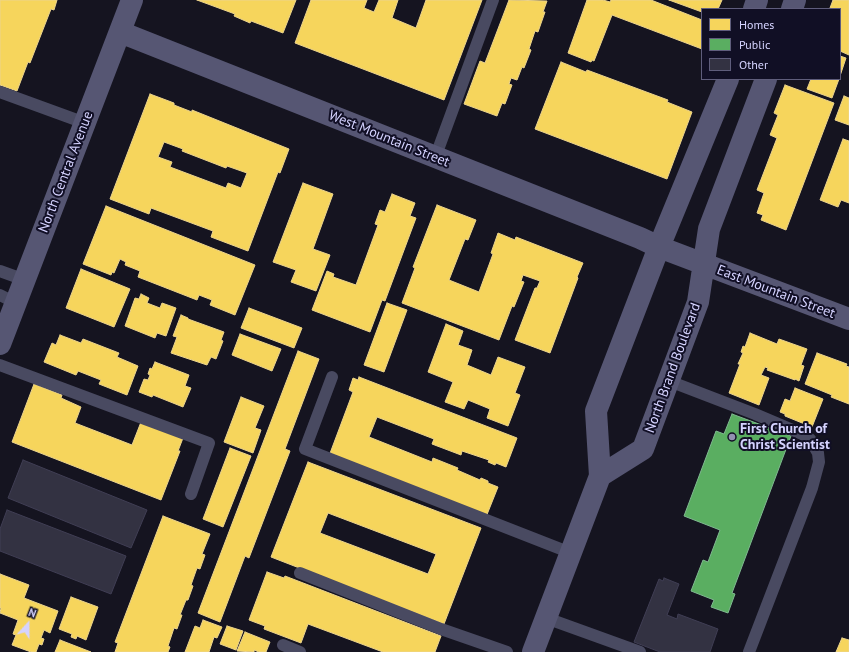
<!DOCTYPE html>
<html>
<head>
<meta charset="utf-8">
<style>
  body { margin:0 }
  #map { position:relative; width:849px; height:652px; overflow:hidden; background:#151420; font-family:"PT Sans",sans-serif }
  canvas { display:block }
  .legend { position:absolute; left:701px; top:8px; width:140px; height:72px; box-sizing:border-box; background:#110f25; border:1px solid #5f5d7c; margin:0; padding:5px 7px; list-style:none; font-size:12px; color:#d5d3ff }
  .legend li { display:flex; align-items:center; gap:8px; height:20px }
  .legend b { width:20px; border:1px solid #5f5d7c }
  .north { position:absolute; left:8px; top:604px; width:40px; height:40px; -webkit-text-stroke:3px #110f25; paint-order:stroke; rotate:21deg; font-size:11px; font-weight:700; line-height:16px; text-align:center; color:#d5d3ff }
  .north::after { content:''; display:block; margin:auto; width:14px; height:18px; background:#d5d3ff; clip-path:polygon(50% 0,100% 100%,50% 72%,0 100%) }
</style>
</head>
<body>
<div id="map">
<canvas width="849" height="652"></canvas>
<ul class="legend">
<li><b style="height:11px;background:#f6d55c"></b>Homes</li>
<li><b style="height:11px;background:#5aae61"></b>Public</li>
<li><b style="height:11px;background:#333242"></b>Other</li>
</ul>
<div class="north">N</div>
</div>
<script>
const context = document.querySelector('canvas').getContext('2d');
context.lineJoin = 'round';
function paint(path, color) { context.fillStyle = color; context.fill(path, 'evenodd'); }
const shape = rows => new Path2D(rows.map(r => 'M' + r).join(''));
function trace(path, color, width, dash) { context.strokeStyle = color; context.lineWidth = width; context.lineCap = dash ? 'butt' : 'round'; context.setLineDash(dash || []); context.stroke(path); }
function label(font, color, halo, rows, align = 'center') {
  context.font = font + ' "PT Sans",sans-serif'; context.lineWidth = 4; context.setLineDash([]); context.textBaseline = 'middle'; context.strokeStyle = halo; context.fillStyle = color; for (const [text, x, y, turn = 0] of rows) {
    context.save(); context.translate(x, y); context.rotate((+turn || 0) * Math.PI / 180); context.textAlign = isNaN(turn) ? turn : align; if (halo) context.strokeText(text, 0, 0); context.fillText(text, 0, 0); context.restore();
  }
}
const homes = shape([
  [0,0,57,0,54,10,51,9,30,63,28,62,17,91,0,85,0,0],
  [197,0,296,0,283,33,251,21,250,23,234,16,235,14,197,0],
  [311,0,367,0,364,8,374,12,379,0,398,0,392,18,416,28,426,0,482,0,444,100,295,43,311,0],
  [509,0,547,1,543,12,545,12,538,32,535,31,529,49,531,50,524,68,522,67,517,80,511,78,509,84,512,85,505,104,502,103,497,116,464,104,480,61,485,63,509,0],
  [587,0,603,0,610,2,611,0,651,0,702,20,702,49,612,15,594,61,592,60,591,62,568,53,587,0],
  [669,0,722,0,718,9,702,9,702,12,669,0],
  [833,0,849,0,849,55,840,51,840,9,831,9,830,8,833,0],
  [840,56,846,58,840,76,840,56],
  [561,62,586,72,587,70,668,100,667,102,692,112,667,179,535,129,561,62],
  [811,79,839,79,832,98,807,89,811,79],
  [785,85,834,103,786,230,761,220,763,215,757,213,764,193,757,190,777,138,770,135,778,115,774,113,785,85],
  [150,94,174,103,174,105,192,112,192,110,289,149,280,173,278,172,248,251,211,237,213,231,151,208,149,214,110,199,150,94],
  [164,142,183,149,182,151,226,168,227,166,247,173,241,188,228,183,226,188,170,167,172,162,158,157,164,142],
  [844,96,849,98,849,125,835,120,844,96],
  [843,139,849,141,849,203,841,200,838,207,820,200,843,139],
  [303,183,333,194,313,249,330,255,316,291,291,282,296,270,273,262,303,183],
  [392,194,415,203,410,216,416,218,385,301,382,300,370,332,312,310,327,271,334,274,333,277,356,285,378,225,375,224,380,210,385,212,392,194],
  [437,205,476,220,468,240,465,239,449,280,479,292,493,254,491,253,498,233,515,240,516,237,583,263,577,277,578,278,550,353,515,340,535,288,537,288,540,281,523,275,521,281,524,282,514,307,512,306,499,340,402,303,415,268,413,267,437,205],
  [106,206,255,265,235,315,210,305,212,300,199,295,197,300,138,277,140,271,125,265,126,262,120,259,114,273,112,272,111,275,83,264,106,206],
  [81,269,130,289,114,327,66,308,81,269],
  [141,294,149,298,147,303,160,308,162,303,176,308,166,336,157,333,155,338,125,326,135,298,139,299,141,294],
  [387,303,407,310,384,372,364,365,387,303],
  [249,308,302,328,294,348,241,328,249,308],
  [181,315,188,318,188,319,224,332,221,340,223,341,216,359,211,357,207,365,171,353,177,337,173,336,181,315],
  [446,324,463,331,458,345,472,350,467,365,491,375,498,357,525,367,515,393,520,395,508,426,487,418,490,409,468,400,464,409,445,402,453,382,428,372,446,324],
  [750,333,777,344,779,339,807,349,801,365,804,366,799,381,795,379,795,380,767,370,768,368,765,367,761,375,769,378,759,405,729,393,740,364,738,364,743,353,741,352,743,346,745,347,750,333],
  [240,334,281,349,272,371,232,355,240,334],
  [60,335,81,343,83,339,119,353,117,357,138,366,127,395,99,384,101,380,78,371,76,375,44,362,52,343,56,345,60,335],
  [298,351,319,359,285,449,290,451,249,558,245,556,220,622,198,613,298,351],
  [817,353,847,364,846,366,849,367,849,404,831,397,832,395,805,384,817,353],
  [155,362,189,375,185,386,191,388,183,407,153,395,152,397,139,392,144,379,148,380,150,375,148,374,150,368,152,369,155,362],
  [359,377,517,438,506,467,496,463,495,465,488,462,489,460,462,451,461,455,432,444,434,439,377,417,369,437,432,462,433,458,458,468,457,470,480,480,481,478,488,481,488,483,498,487,486,517,329,456,353,392,349,390,353,378,358,380,359,377],
  [34,384,62,395,61,398,81,407,75,423,132,445,141,422,183,438,178,451,180,451,161,500,12,442,34,384],
  [795,388,823,399,812,427,785,416,785,414,780,412,785,399,790,401,795,388],
  [241,397,264,406,255,428,261,430,253,453,224,442,241,397],
  [230,448,251,456,223,527,203,519,230,448],
  [308,462,481,528,444,624,271,557,308,462],
  [328,513,436,554,428,574,320,533,328,513],
  [163,516,210,534,202,554,205,555,200,569,197,568,191,585,193,586,188,600,186,600,180,615,182,615,177,629,174,628,168,646,170,647,168,652,115,652,118,643,115,642,163,516],
  [267,572,284,578,285,576,441,636,435,652,383,652,308,624,301,643,264,629,265,626,249,620,267,572],
  [0,574,29,585,24,598,58,611,50,633,44,630,41,638,44,639,42,645,39,644,36,652,31,652,12,645,16,635,13,634,18,620,0,613,1,608,0,608,0,574],
  [71,597,98,607,86,640,77,636,76,639,71,637,72,634,59,629,71,597],
  [203,620,222,627,217,638,214,637,209,652,185,652,195,626,200,628,203,620],
  [227,626,243,631,236,650,220,644,227,626],
  [245,632,270,642,266,652,259,652,254,650,254,652,237,651,245,632],
  [842,638,849,640,849,652,836,652,842,638],
  [60,640,91,652,55,652,60,640]
]);
const public = shape([
  [732,414,791,436,732,593,735,594,728,613,711,607,714,600,691,591,703,560,708,562,720,530,684,516,716,431,724,434,732,414]
]);
const building = shape([
  [23,460,147,510,131,548,8,498,23,460],
  [7,510,126,556,111,594,0,551,0,529,7,510],
  [664,578,679,584,667,615,677,619,678,614,718,629,710,652,660,652,634,642,659,579,663,581,664,578]
]);
const lane = shape([
  [0,92,85,123],
  [435,158,493,0],
  [0,271,25,280],
  [0,295,16,303],
  [0,365,209,443,191,494],
  [332,377,305,449,571,553],
  [669,381,755,414,802,434,810,439,818,453,819,462,812,488,749,652],
  [300,573,441,629,507,652],
  [546,618,640,652],
  [283,645,300,652]
]);
const secondary = shape([
  [754,9,757,0],
  [792,9,795,0],
  [120,32,640,238,659,247,849,319],
  [0,344,132,0],
  [600,476,643,449,698,302,709,229,766,79],
  [533,652,600,476,596,411,659,247,728,79]
]);
const markers = [
  [732,437,4,"#9290b1"]
];
const streetNames = [
  ["West Mountain Street",389,139,22],
  ["North Central Avenue",66,172,-69],
  ["East Mountain Street",776,292,21],
  ["North Brand Boulevard",673,368,-70]
];
const poiNames = [
  ["First Church of",740,429],
  ["Christ Scientist",740,445]
];
paint(homes, '#f6d55c');
trace(homes, '#ecd48d', 1);
paint(public, '#5aae61');
trace(public, '#7fb990', 1);
paint(building, '#333242');
trace(building, '#403e54', 1);
trace(lane, '#494a61', 12);
trace(secondary, '#565673', 22);
for (const [x, y, r, color] of markers) { const dot = new Path2D(); dot.arc(x, y, r, 0, 2 * Math.PI); context.fillStyle = color; context.fill(dot); trace(dot, '#110f25', 1.5); }
label('14px', '#d5d3ff', '#110f25', streetNames);
label('bold 14px', '#d5d3ff', '#110f25', poiNames, 'left');
</script>
</body>
</html>
